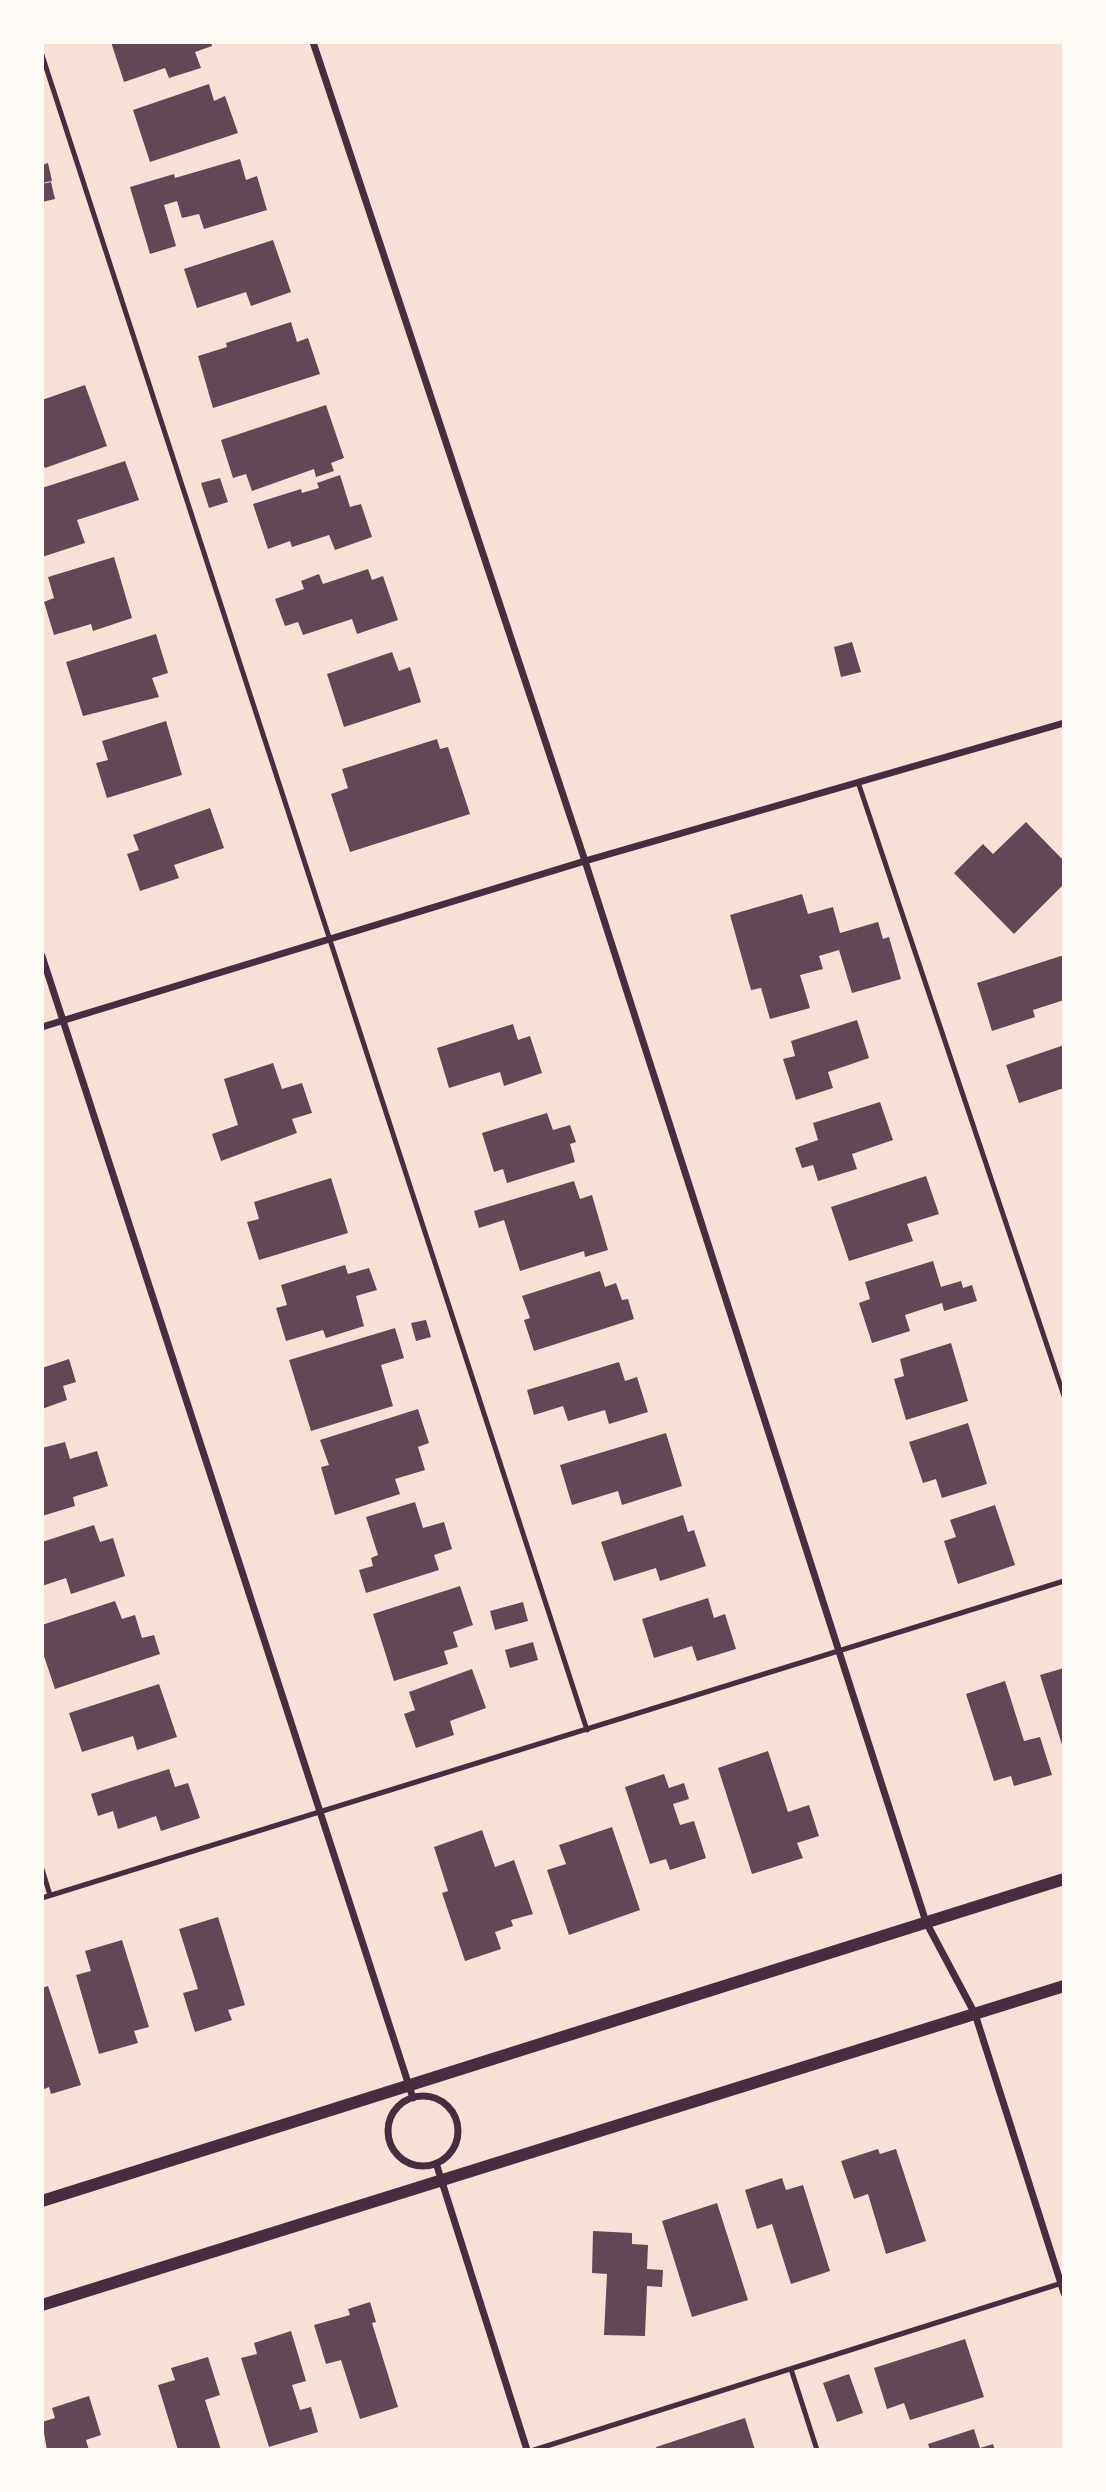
<!DOCTYPE html>
<html>
<head>
<meta charset="utf-8">
<style>
  body { margin:0 }
  #map { position:relative; width:1106px; height:2492px; overflow:hidden; background:#f7e1d7; font-family:"Noto Serif",serif }
  canvas { display:block }
  .frame { position:absolute; inset:0; border:44px solid #fffaf5; pointer-events:none }
</style>
</head>
<body>
<div id="map">
<canvas width="1106" height="2492"></canvas>
<div class="frame"></div>
</div>
<script>
const context = document.querySelector('canvas').getContext('2d');
context.lineJoin = 'round';
function paint(path, color) { context.fillStyle = color; context.fill(path, 'evenodd'); }
const shape = rows => new Path2D(rows.map(r => 'M' + r).join(''));
function trace(path, color, width, dash) { context.strokeStyle = color; context.lineWidth = width; context.lineCap = dash ? 'butt' : 'round'; context.setLineDash(dash || []); context.stroke(path); }
const building = shape([
  [111,42,211,42,212,46,195,52,201,68,169,78,165,68,124,82],
  [209,84,214,101,225,96,238,133,150,162,133,110],
  [240,159,246,180,257,176,267,210,204,229,199,214,182,218,177,201,164,205,176,246,150,254,130,187,174,174,175,178],
  [48,163,52,181,42,183,42,165],
  [51,182,55,199,42,202,42,184],
  [273,240,291,292,251,306,246,292,197,308,184,269],
  [291,322,297,342,308,338,320,374,213,408,198,356,227,347,226,343],
  [85,385,107,446,45,468,42,462,42,400],
  [326,405,344,458,331,463,334,471,316,477,314,469,252,491,246,474,233,478,221,440],
  [125,461,139,500,77,520,85,543,42,557,42,488],
  [340,475,350,507,361,504,372,537,335,550,329,535,292,547,290,541,268,549,253,504,301,489,302,493,319,488,317,483],
  [220,478,228,502,209,508,201,483],
  [114,557,132,618,93,631,91,624,54,635,44,602,54,598,48,577],
  [368,569,372,580,383,576,398,620,357,634,352,619,303,635,298,622,285,626,275,599,304,589,301,581,319,574,323,584],
  [156,634,168,673,152,678,159,697,83,716,66,662],
  [852,642,861,672,841,677,834,647],
  [392,652,399,671,410,667,421,702,344,727,327,674],
  [166,721,182,775,107,798,96,763,108,760,102,741],
  [437,739,440,749,448,747,470,814,350,852,331,794,348,788,342,769],
  [210,808,224,848,174,865,179,878,140,891,127,854,139,850,133,835],
  [1026,822,1064,861,1064,884,1014,934,954,873,983,844,993,854],
  [802,894,808,914,833,907,840,933,878,922,883,939,889,937,901,979,852,993,839,950,819,956,823,969,800,975,810,1008,770,1019,761,988,751,990,730,915],
  [1064,955,1064,1000,1033,1010,1035,1017,992,1031,977,983],
  [857,1020,869,1058,828,1072,833,1088,796,1100,783,1059,795,1056,791,1041],
  [513,1024,518,1040,530,1036,542,1073,504,1086,500,1072,449,1088,437,1048],
  [1064,1045,1064,1088,1019,1103,1006,1065],
  [273,1063,282,1089,302,1083,312,1113,292,1119,297,1133,221,1161,212,1134,238,1125,224,1079],
  [880,1102,893,1140,852,1154,857,1169,818,1181,813,1165,802,1168,795,1148,818,1140,813,1123],
  [547,1113,553,1130,570,1125,576,1142,570,1144,575,1162,507,1183,503,1169,494,1172,482,1133],
  [926,1176,939,1214,907,1224,913,1241,849,1261,831,1207],
  [331,1178,348,1233,259,1260,247,1222,259,1219,254,1202],
  [574,1181,580,1199,592,1195,608,1250,585,1257,584,1251,520,1271,504,1220,479,1228,474,1211],
  [933,1261,941,1287,961,1281,963,1288,972,1285,977,1301,944,1311,942,1303,905,1315,910,1331,872,1343,859,1303,870,1299,865,1282],
  [345,1265,348,1274,369,1268,377,1290,356,1296,364,1326,326,1338,323,1330,286,1341,276,1308,287,1305,281,1285],
  [600,1271,605,1287,616,1283,622,1300,628,1299,634,1319,534,1351,524,1320,530,1318,522,1296],
  [426,1320,431,1337,416,1341,411,1323],
  [395,1328,404,1358,381,1365,393,1406,311,1431,289,1360],
  [951,1343,968,1401,906,1420,894,1379,904,1376,900,1359],
  [69,1359,76,1382,63,1386,67,1400,42,1409,42,1368],
  [619,1362,625,1381,637,1377,648,1412,609,1424,605,1410,568,1421,563,1406,534,1415,527,1390],
  [418,1409,429,1443,418,1447,425,1470,395,1479,400,1494,335,1515,321,1467,329,1465,320,1440],
  [968,1423,987,1484,942,1498,936,1479,923,1483,909,1442],
  [666,1433,682,1486,622,1505,618,1491,572,1505,560,1465],
  [65,1442,70,1459,97,1451,108,1486,73,1497,75,1506,42,1516,42,1448],
  [415,1502,423,1528,444,1522,452,1549,434,1555,439,1570,366,1593,359,1570,373,1566,371,1558,378,1555,366,1517],
  [995,1505,1015,1565,958,1584,944,1541,956,1537,950,1520],
  [683,1515,688,1532,694,1530,706,1566,660,1581,656,1568,614,1581,601,1542],
  [94,1525,100,1542,113,1538,125,1576,71,1594,66,1578,42,1586,42,1542],
  [460,1586,473,1625,453,1632,458,1647,444,1651,448,1664,394,1681,373,1614],
  [708,1598,714,1618,725,1614,736,1649,697,1661,692,1646,654,1658,642,1619],
  [115,1601,122,1619,135,1615,142,1638,154,1635,160,1654,55,1689,42,1650,42,1625],
  [523,1602,528,1621,495,1630,490,1611],
  [533,1642,538,1660,510,1668,505,1650],
  [1064,1668,1064,1747,1063,1748,1040,1675],
  [472,1669,486,1708,450,1721,454,1735,416,1748,404,1714,415,1710,409,1692],
  [1005,1681,1024,1741,1040,1737,1052,1775,1014,1786,1011,1776,994,1781,966,1694],
  [159,1684,177,1737,137,1750,133,1736,82,1752,69,1713],
  [768,1751,788,1812,809,1805,819,1836,797,1843,803,1858,752,1874,718,1768],
  [169,1769,175,1787,188,1783,200,1818,161,1831,156,1816,118,1829,113,1811,98,1816,91,1794],
  [664,1774,669,1788,684,1783,689,1799,673,1804,680,1825,694,1821,706,1858,670,1870,666,1859,650,1864,625,1787],
  [612,1827,640,1910,569,1935,547,1870,566,1864,559,1845],
  [482,1830,495,1867,514,1860,533,1914,511,1920,513,1926,495,1932,501,1949,465,1961,442,1893,448,1891,434,1847],
  [218,1917,245,2005,228,2010,232,2020,195,2032,183,1993,198,1989,179,1929],
  [122,1940,149,2027,134,2031,138,2043,99,2054,76,1975,91,1971,85,1951],
  [48,1986,81,2085,51,2094,49,2087,42,2090,42,1988],
  [878,2149,880,2154,896,2149,926,2241,886,2254,868,2194,854,2199,841,2161],
  [782,2178,786,2190,803,2185,830,2271,791,2284,772,2224,757,2229,745,2190],
  [717,2203,748,2300,692,2317,662,2221],
  [593,2231,632,2233,632,2244,648,2245,647,2269,663,2270,662,2287,647,2286,645,2336,604,2335,607,2274,592,2273],
  [370,2302,376,2322,372,2323,398,2407,360,2419,341,2360,326,2364,314,2325,350,2315,348,2309],
  [291,2331,306,2381,292,2385,300,2410,311,2407,318,2432,269,2447,241,2358,257,2354,254,2343],
  [965,2339,984,2397,910,2420,904,2403,887,2409,874,2368],
  [208,2357,220,2395,205,2400,221,2450,178,2450,158,2385,175,2380,171,2368],
  [849,2374,863,2413,837,2422,823,2383],
  [89,2396,101,2435,86,2440,89,2450,47,2450,42,2422,55,2418,52,2408],
  [745,2418,755,2450,657,2450,656,2447],
  [974,2429,980,2448,993,2444,995,2450,930,2450,928,2444]
]);
const service = shape([
  [42,55,587,1730],
  [858,782,1064,1396],
  [42,1869,50,1895],
  [42,1898,1064,1581],
  [791,2369,817,2450],
  [534,2450,1062,2283]
]);
const minor = shape([
  [313,42,585,861,926,1922,975,2014,1064,2293],
  [42,956,413,2098],
  [42,1027,585,861,1064,723],
  '388 2131a35 35 0 1 1 70 0a35 35 0 1 1-70 0Z',
  [436,2163,527,2450]
]);
const tertiary = shape([
  [42,2201,1064,1879],
  [42,2305,1064,1986]
]);
paint(building, '#644757');
trace(service, '#4a2c40', 5);
trace(minor, '#4a2c40', 7);
trace(tertiary, '#4a2c40', 12);
</script>
</body>
</html>
